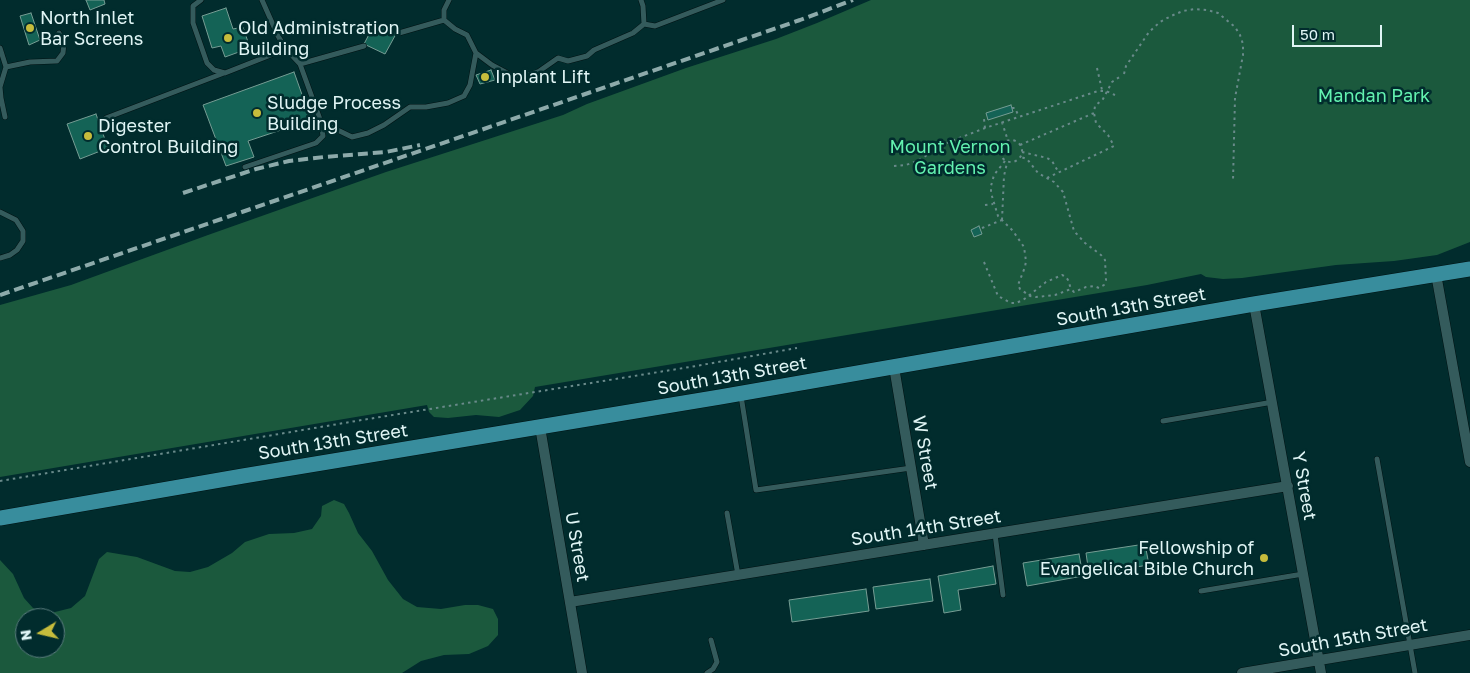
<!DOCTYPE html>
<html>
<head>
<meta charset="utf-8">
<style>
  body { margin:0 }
  #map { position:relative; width:1470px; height:673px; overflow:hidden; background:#012c2d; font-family:"Golos Text",sans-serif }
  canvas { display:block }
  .north { position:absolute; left:15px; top:608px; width:50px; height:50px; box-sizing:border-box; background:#012c2d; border:1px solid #5a7c7d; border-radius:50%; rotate:261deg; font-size:14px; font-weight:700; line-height:20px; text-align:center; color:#e0f5f5 }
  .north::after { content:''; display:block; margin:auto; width:18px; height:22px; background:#c6bc3c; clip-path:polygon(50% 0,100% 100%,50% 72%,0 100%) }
  .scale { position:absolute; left:1292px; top:25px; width:90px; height:22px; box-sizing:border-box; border:2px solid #e0f5f5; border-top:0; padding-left:6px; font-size:15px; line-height:18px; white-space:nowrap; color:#e0f5f5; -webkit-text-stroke:4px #012c2d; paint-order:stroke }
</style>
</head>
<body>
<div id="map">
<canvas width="1470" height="673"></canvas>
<div class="north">N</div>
<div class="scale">50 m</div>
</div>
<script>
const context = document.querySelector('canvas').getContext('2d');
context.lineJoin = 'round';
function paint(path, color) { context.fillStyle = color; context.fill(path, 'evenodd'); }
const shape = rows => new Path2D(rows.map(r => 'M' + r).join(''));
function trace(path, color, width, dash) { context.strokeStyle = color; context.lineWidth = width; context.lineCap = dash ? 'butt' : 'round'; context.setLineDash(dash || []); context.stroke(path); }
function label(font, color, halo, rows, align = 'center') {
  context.font = font + ' "Golos Text",sans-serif'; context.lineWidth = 5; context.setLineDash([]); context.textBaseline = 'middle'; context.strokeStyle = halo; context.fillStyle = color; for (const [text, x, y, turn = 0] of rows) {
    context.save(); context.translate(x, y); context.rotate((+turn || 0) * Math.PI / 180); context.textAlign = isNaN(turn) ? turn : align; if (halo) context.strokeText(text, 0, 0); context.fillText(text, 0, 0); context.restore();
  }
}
const green = shape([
  [871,0,1470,0,1470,242,1437,255,1394,261,1336,265,1242,278,1223,279,1206,277,1201,274,1147,285,535,387,533,396,520,410,499,417,476,415,448,418,434,417,429,412,427,405,0,477,0,305,71,285,208,235,386,172,563,115,587,104,686,68,776,39,817,23],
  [334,500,344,504,349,513,358,533,372,551,388,580,403,599,417,607,441,609,465,605,478,605,493,609,498,619,498,635,488,646,469,654,444,655,421,661,402,673,0,673,0,560,13,574,24,598,33,608,47,614,71,608,85,596,99,559,107,552,137,557,175,571,190,572,208,567,232,553,245,542,269,534,294,533,312,529,321,516,322,506],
  [25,618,55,618,55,648,25,648]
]);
const building = shape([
  [86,0,104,0,105,4,90,10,86,0],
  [226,8,233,29,243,27,250,48,225,57,221,46,212,48,202,16,226,8],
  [31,13,40,40,29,45,20,16,31,13],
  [375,23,396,34,385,54,364,44,375,23],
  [491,70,495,80,480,84,476,75,491,70],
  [294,72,311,120,248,141,254,157,226,166,203,105,294,72],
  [1011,105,1013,112,988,120,986,113,1011,105],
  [96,114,108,148,80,159,67,124,96,114],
  [979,226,982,234,974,237,971,230,979,226],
  [1145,544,1149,565,1089,574,1086,553,1145,544],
  [1079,554,1083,576,1027,586,1023,563,1079,554],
  [993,566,996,584,958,590,961,610,944,613,938,576,993,566],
  [930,579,933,601,876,609,873,587,930,579],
  [866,589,869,611,792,622,789,600,866,589]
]);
const path = shape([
  [1097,68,1102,90],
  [1124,74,1126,66,1149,32,1160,22,1171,16,1183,11,1195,9,1207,10,1218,13,1235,27,1240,35,1243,44,1243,55,1235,98,1233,181],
  [1012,108,1015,108,1019,117],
  [1002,122,1008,141],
  [985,128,984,119,987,117],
  '1000 151a11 11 0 1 1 22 0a11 11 0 1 1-22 0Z',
  [1020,145,1094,113,1095,106,1103,99,1112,82,1121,76],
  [1022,152,1047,158,1052,161,1059,173],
  [1005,161,994,175,991,186,991,193,998,216,1013,231,1024,247,1026,261,1025,267,1018,285,1020,289,1030,296,1036,297,1055,295,1071,289,1074,292,1086,287,1094,286,1099,288,1104,285,1106,280,1105,260,1101,255,1085,243,1074,231,1063,192,1054,182,1038,173,1027,159,1021,157],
  [894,166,906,165,917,161,949,142,985,128,1098,91,1106,91,1115,95],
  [1047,178,1114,146,1108,135,1096,123,1094,113],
  [985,205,993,204],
  [1002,220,1004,176,1007,163],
  [982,228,1002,220],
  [984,262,998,296,1011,303,1016,303,1023,300,1046,282,1062,275,1066,277,1068,280,1071,289],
  [0,481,368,419,696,366,797,348]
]);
const service = shape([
  [201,0,193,6,193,23,207,63,214,70,225,73,286,49],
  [644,24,655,26,723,0],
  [399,33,444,20],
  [0,48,6,67,0,87,1,98,5,117],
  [476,53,492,65,509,74,525,76,538,72,558,58,568,61,587,56,594,50,633,33,644,24,643,6,641,0],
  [300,64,364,46],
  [6,67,30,62,57,61,63,53,64,43,59,33],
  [106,118,224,73],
  [321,122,352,137,368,133,384,125,410,107,426,107,448,103,464,96,470,85,476,53,467,35,455,29,444,20,444,10,449,0],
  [245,167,316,143,323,136,321,122,300,64,286,49,278,36,262,0],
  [0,212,16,220,23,231,23,241,17,250,10,255,0,258],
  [741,396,756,490,911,468],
  [1163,421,1273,402],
  [1377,459,1415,673],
  [727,513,738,575],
  [995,534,1003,595],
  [1201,591,1303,574],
  [707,673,713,669,717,662,711,640]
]);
const minor = shape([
  [1436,274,1470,462],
  [1254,304,1321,673],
  [894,367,924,545],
  [540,427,582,673],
  [570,602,1288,486],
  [1242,673,1470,635]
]);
const primary = shape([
  [0,518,243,476,720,397,1254,304,1470,269]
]);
const rail = shape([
  [183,193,256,169,289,161,324,157,386,152,420,145],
  [0,295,478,131,800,20,853,0]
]);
const markers = [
  [30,28,5,"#c6bc3c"],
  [228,38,5,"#c6bc3c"],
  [485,77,5,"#c6bc3c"],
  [257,113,5,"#c6bc3c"],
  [88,136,5,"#c6bc3c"],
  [1264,558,5,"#c6bc3c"]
];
const poiNames = [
  ["North Inlet",40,18],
  ["Bar Screens",40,39],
  ["Old Administration",238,28],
  ["Building",238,49],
  ["Inplant Lift",495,77],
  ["Sludge Process",267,103],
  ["Building",267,124],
  ["Digester",98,126],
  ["Control Building",98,147],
  ["Fellowship of",1254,548,"right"],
  ["Evangelical Bible Church",1254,569,"right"]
];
const parkNames = [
  ["Mandan Park",1374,96],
  ["Mount Vernon",950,147],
  ["Gardens",950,168]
];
const streetNames = [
  ["South 13th Street",1131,307,-10],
  ["South 13th Street",732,376,-10],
  ["South 13th Street",333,442,-9],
  ["W Street",925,453,80],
  ["Y Street",1304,486,80],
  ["South 14th Street",926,528,-9],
  ["U Street",577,547,80],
  ["South 15th Street",1353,638,-10]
];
paint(green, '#1b593d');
paint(building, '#146356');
trace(building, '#769d94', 1);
trace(service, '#011213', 6);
trace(minor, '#011213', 11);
trace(primary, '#011213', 16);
trace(path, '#698a8a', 2, [2.5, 4]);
trace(service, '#345b5c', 5);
trace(minor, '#345b5c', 10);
trace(primary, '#388d9d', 15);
trace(rail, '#8daaaa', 4, [10, 5]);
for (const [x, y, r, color] of markers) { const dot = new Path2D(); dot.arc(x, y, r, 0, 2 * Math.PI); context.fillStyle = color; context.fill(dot); trace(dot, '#012c2d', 2); }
label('18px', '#e0f5f5', '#012c2d', poiNames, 'left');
label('18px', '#63f2b0', '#012c2d', parkNames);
label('18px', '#e0f5f5', '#012c2d', streetNames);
</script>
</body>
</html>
